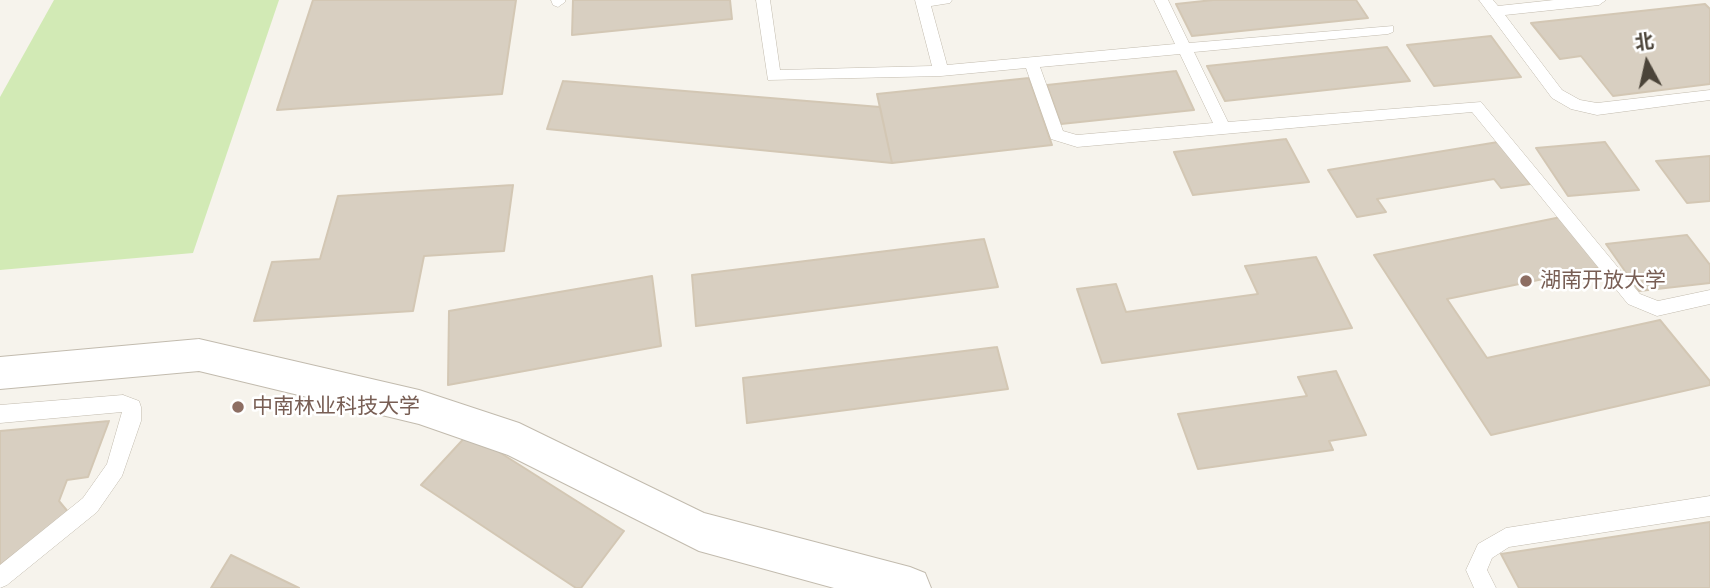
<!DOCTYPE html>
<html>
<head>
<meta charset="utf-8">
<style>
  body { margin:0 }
  #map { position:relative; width:1710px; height:588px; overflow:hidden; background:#f6f3ec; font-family:Arial,"Noto Sans SC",sans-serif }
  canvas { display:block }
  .north { position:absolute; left:1612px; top:28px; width:70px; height:70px; -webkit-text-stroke:5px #fff; paint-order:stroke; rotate:352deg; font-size:19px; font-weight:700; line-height:28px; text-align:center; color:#4b4439 }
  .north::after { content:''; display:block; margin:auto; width:24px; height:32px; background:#4b4439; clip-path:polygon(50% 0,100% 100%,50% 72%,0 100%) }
</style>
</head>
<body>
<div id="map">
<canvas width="1710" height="588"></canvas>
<div class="north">北</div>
</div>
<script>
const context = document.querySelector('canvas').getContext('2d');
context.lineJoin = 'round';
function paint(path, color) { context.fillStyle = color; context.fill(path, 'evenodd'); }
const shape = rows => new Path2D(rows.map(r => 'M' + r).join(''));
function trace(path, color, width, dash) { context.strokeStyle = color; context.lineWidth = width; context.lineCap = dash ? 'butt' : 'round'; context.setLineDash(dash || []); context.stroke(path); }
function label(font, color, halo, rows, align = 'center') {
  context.font = font + ' Arial,"Noto Sans SC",sans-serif'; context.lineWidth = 5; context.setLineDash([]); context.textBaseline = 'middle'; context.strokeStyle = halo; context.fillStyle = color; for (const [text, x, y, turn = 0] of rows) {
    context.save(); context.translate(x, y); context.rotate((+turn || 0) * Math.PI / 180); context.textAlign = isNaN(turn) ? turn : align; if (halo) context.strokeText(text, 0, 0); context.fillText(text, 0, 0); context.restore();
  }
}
const green = shape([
  [54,0,279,0,193,253,0,270,0,97]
]);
const building = shape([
  [313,0,516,0,502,94,277,110,313,0],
  [573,0,730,0,732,19,572,35,573,0],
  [1213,0,1356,0,1368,18,1192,36,1176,4,1213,0],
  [1705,4,1710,9,1710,84,1613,96,1581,56,1560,59,1531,23,1705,4],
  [1491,36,1521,77,1434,86,1407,45,1491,36],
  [1387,47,1410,81,1225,101,1207,66,1387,47],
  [1176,71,1194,110,1061,124,1047,85,1176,71],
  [1029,78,1052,145,892,163,877,94,1029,78],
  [563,81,880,107,892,163,547,129,563,81],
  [1286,139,1309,182,1193,195,1174,152,1286,139],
  [1498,142,1530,184,1501,188,1494,179,1377,199,1386,212,1357,217,1328,170,1498,142],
  [1605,142,1639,190,1568,196,1536,148,1605,142],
  [1710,156,1710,201,1687,203,1656,161,1710,156],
  [513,185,504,251,424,256,413,311,254,321,272,262,320,259,338,196,513,185],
  [1561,217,1601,267,1447,299,1487,358,1660,320,1710,381,1710,385,1491,435,1374,255,1561,217],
  [1687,235,1710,265,1710,283,1639,291,1606,244,1687,235],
  [984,239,998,287,696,326,692,275,984,239],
  [1316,257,1352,328,1102,363,1077,289,1116,284,1126,312,1258,294,1245,266,1316,257],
  [652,276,661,346,448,385,449,311,652,276],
  [997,347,1008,389,747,423,743,378,997,347],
  [1336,371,1366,435,1329,441,1333,450,1198,469,1178,414,1307,396,1298,377,1336,371],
  [109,421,88,477,67,480,59,501,69,513,0,565,0,431,109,421],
  [469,433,624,531,581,588,576,588,421,485,469,433],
  [1710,522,1710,588,1519,588,1501,554,1710,522],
  [231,555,299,588,211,588,231,555]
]);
const service = shape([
  [551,0,565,0,565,2,558,7,553,5,551,0],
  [756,0,770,0,780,70,932,66,915,0,952,0,950,3,931,6,947,65,1175,44,1154,0,1168,0,1189,43,1393,26,1393,32,1388,34,1194,52,1228,122,1481,102,1640,294,1658,301,1710,290,1710,304,1657,316,1628,304,1472,112,1077,147,1051,139,1026,68,941,76,768,80,756,0],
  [1180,54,1213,123,1077,135,1063,131,1040,67,1180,54],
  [1479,0,1493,0,1498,6,1554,0,1606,0,1599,5,1505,15,1562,90,1580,100,1597,103,1710,90,1710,100,1597,115,1571,109,1552,98,1479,0],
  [123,395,139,401,141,407,141,421,122,476,97,512,7,585,0,588,0,565,83,498,107,464,122,412,0,423,0,405,123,395],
  [1710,496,1710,516,1509,547,1492,558,1487,570,1496,588,1474,588,1466,570,1478,544,1506,528,1710,496]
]);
const minor = shape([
  [199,339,419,390,519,423,704,513,910,567,925,573,931,588,834,588,699,551,508,455,419,424,199,371,0,389,0,357,199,339]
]);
const markers = [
  [1526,281,7,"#8d6e63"],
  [238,407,7,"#8d6e63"]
];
const educationNames = [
  ["湖南开放大学",1540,281],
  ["中南林业科技大学",252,407]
];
paint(green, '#d2eab5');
paint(building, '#d8cfc1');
trace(building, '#d3c7b4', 2);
trace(service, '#c2bbae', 1);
trace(minor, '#c2bbae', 2);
paint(service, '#fff');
paint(minor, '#fff');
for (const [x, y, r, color] of markers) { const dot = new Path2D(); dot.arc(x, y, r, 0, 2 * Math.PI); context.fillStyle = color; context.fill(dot); trace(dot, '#fff', 2.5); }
label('21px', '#785e54', '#fff', educationNames, 'left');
</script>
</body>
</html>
